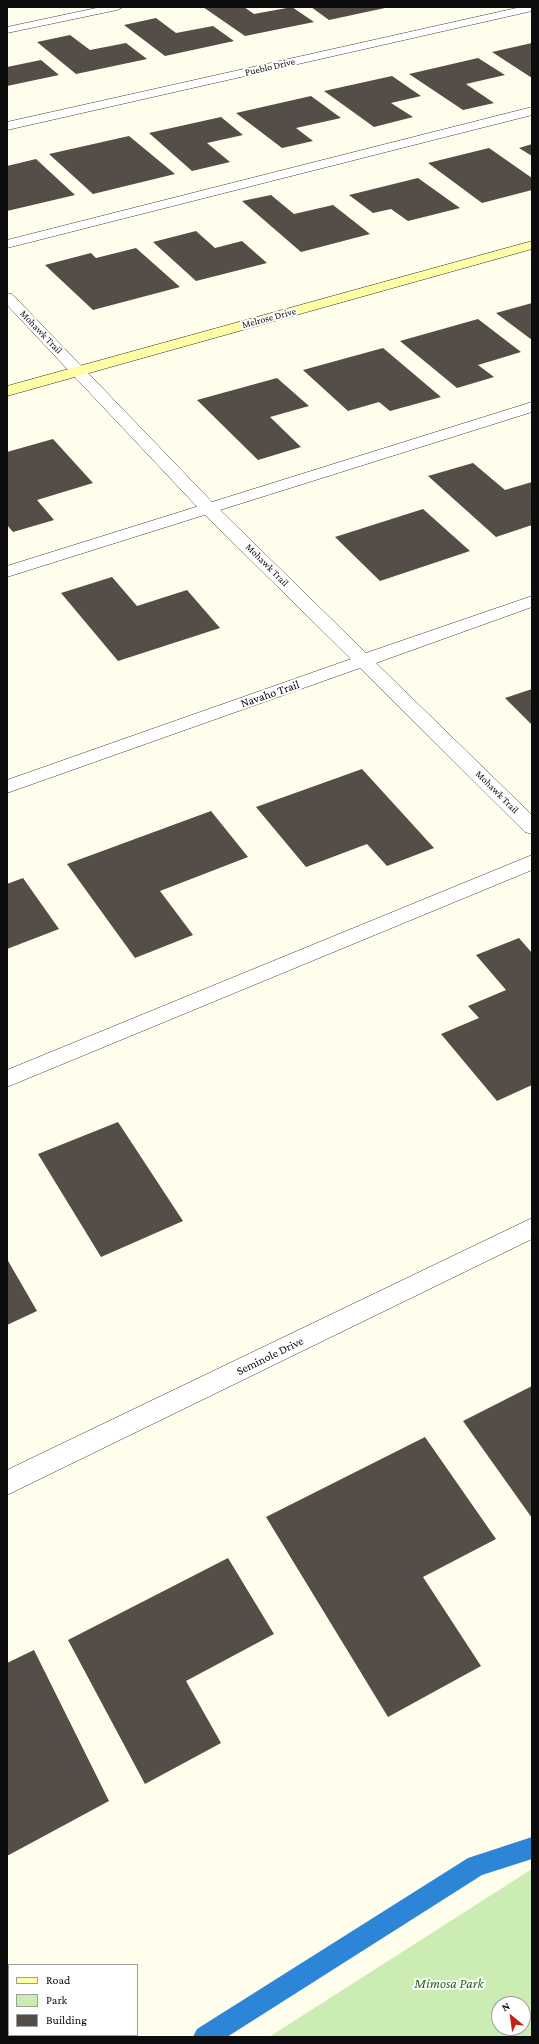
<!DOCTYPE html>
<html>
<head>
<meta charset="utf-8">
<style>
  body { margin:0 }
  #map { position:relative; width:539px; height:2044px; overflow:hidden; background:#fffdeb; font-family:"Crimson Pro",serif }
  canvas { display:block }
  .frame { position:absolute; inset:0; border:8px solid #0c0c0c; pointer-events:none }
  .legend { position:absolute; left:8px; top:1964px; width:130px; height:72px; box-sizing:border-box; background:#fff; border:1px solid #9e9e9e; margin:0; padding:5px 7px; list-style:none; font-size:12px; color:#0c0c0c }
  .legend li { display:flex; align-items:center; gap:8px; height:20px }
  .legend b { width:20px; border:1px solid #9e9e9e }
  .north { position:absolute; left:491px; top:1996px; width:40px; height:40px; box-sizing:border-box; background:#fff; border:1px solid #9e9e9e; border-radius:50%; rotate:331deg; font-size:11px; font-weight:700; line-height:16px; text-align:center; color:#0c0c0c }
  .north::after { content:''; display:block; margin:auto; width:14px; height:18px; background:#c6201a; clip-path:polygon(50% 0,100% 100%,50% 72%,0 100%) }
</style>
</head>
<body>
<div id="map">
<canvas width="539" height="2044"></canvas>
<div class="frame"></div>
<ul class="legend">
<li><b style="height:5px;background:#fffca6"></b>Road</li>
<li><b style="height:11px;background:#cbecb2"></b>Park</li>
<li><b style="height:11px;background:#554e48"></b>Building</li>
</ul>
<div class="north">N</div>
</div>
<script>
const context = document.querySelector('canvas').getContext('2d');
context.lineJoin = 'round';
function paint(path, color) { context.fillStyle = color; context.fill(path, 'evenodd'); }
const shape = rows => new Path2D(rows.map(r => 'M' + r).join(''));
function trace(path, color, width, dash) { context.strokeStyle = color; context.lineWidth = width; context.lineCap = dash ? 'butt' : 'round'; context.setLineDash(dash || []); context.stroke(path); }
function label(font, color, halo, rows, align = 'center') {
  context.font = font + ' "Crimson Pro",serif'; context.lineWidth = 4; context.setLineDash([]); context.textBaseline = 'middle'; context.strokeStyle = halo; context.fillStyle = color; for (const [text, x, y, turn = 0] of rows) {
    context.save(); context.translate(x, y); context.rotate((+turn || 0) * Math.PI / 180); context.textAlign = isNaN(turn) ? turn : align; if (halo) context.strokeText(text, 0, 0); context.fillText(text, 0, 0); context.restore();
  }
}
const green = shape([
  [532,1869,532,2037,269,2037],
  [499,2004,523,2004,523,2028,499,2028]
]);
const stream = shape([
  [532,1837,532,1859,482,1875,227,2037,193,2037,197,2029,468,1858,532,1837]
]);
const building = shape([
  [203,7,244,7,254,14,292,7,314,22,245,36],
  [311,7,385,7,385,8,329,20],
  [156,18,176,33,213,26,234,41,165,56,124,25],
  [70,35,90,50,126,43,147,59,76,74,37,42],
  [532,43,532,78,492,52],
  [478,58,505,75,466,84,494,103,463,110,409,74],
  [41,60,59,75,7,86,7,67],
  [392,76,421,96,391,103,413,117,374,127,324,91],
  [311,96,341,118,296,128,313,141,282,148,236,113],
  [221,117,243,135,207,143,230,162,192,171,149,133],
  [129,136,175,174,93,194,49,154],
  [532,144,532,156,519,148],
  [489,148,532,178,532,190,482,203,428,163],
  [36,159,75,195,7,211,7,166],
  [418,178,460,208,408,221,391,209,373,213,349,195],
  [271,195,294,214,333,205,370,234,301,252,242,201],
  [196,231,215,248,242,241,267,263,196,281,153,242],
  [136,248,180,287,93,310,45,265,91,253,96,258],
  [532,303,532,340,496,313],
  [478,319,521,352,478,365,494,377,457,388,400,341],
  [383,348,441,397,390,411,379,402,348,411,303,370],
  [277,378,309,406,270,417,301,447,258,460,197,400],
  [53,439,93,483,37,500,54,520,13,532,7,525,7,452],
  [473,463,505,490,532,482,532,525,496,537,428,476],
  [423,509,470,551,380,581,335,537],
  [112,577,137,606,187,590,220,628,118,661,61,593],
  [532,689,532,725,505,698],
  [362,769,434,848,387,866,367,844,306,867,256,807],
  [211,811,248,857,160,891,193,935,135,958,67,864],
  [23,878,59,929,7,949,7,884],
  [519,938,532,953,532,1085,497,1101,441,1034,479,1018,468,1006,506,990,476,955],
  [118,1122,183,1221,101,1257,38,1154],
  [7,1259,37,1311,7,1325],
  [532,1386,532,1518,463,1421],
  [425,1437,496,1539,423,1577,481,1666,388,1717,266,1517],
  [228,1558,274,1634,186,1681,221,1743,145,1784,68,1640],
  [34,1650,109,1801,7,1856,7,1663]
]);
const lane = shape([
  [101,7,123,7,117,10,7,33,7,27,101,7],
  [532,107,532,115,7,248,7,240,532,107],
  [532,402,532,412,7,577,7,566,532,402],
  [532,855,532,870,7,1087,7,1070,532,855]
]);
const street = shape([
  [521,7,532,7,532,11,7,130,7,122,521,7],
  [7,293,12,294,215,505,366,653,532,596,532,607,376,663,532,815,532,834,525,832,360,668,7,793,7,780,351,659,203,513,7,305,7,293],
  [532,1218,532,1239,7,1495,7,1470,532,1218]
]);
const secondary = shape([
  [532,241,532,249,7,396,7,386,532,241]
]);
const farStreetnames = [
  ["Pueblo Drive",270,67,-13],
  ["Melrose Drive",269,318,-15],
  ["Mohawk Trail",41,332,46],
  ["Mohawk Trail",267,565,45],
  ["Mohawk Trail",497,792,45]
];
const streetNames = [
  ["Navaho Trail",270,694,-19],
  ["Seminole Drive",270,1356,-26]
];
const nearParknames = [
  ["Mimosa Park",449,1984]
];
paint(green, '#cbecb2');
paint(stream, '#2d85d7');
paint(building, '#554e48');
trace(lane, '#3f3f3f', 1);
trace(street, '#3f3f3f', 1);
trace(secondary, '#2e2e2e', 1);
paint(lane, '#fff');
paint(street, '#fff');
paint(secondary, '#fffca6');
label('10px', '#0c0c0c', '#fff', farStreetnames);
label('12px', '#0c0c0c', '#fff', streetNames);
label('italic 14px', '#226818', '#fff', nearParknames);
</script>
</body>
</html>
